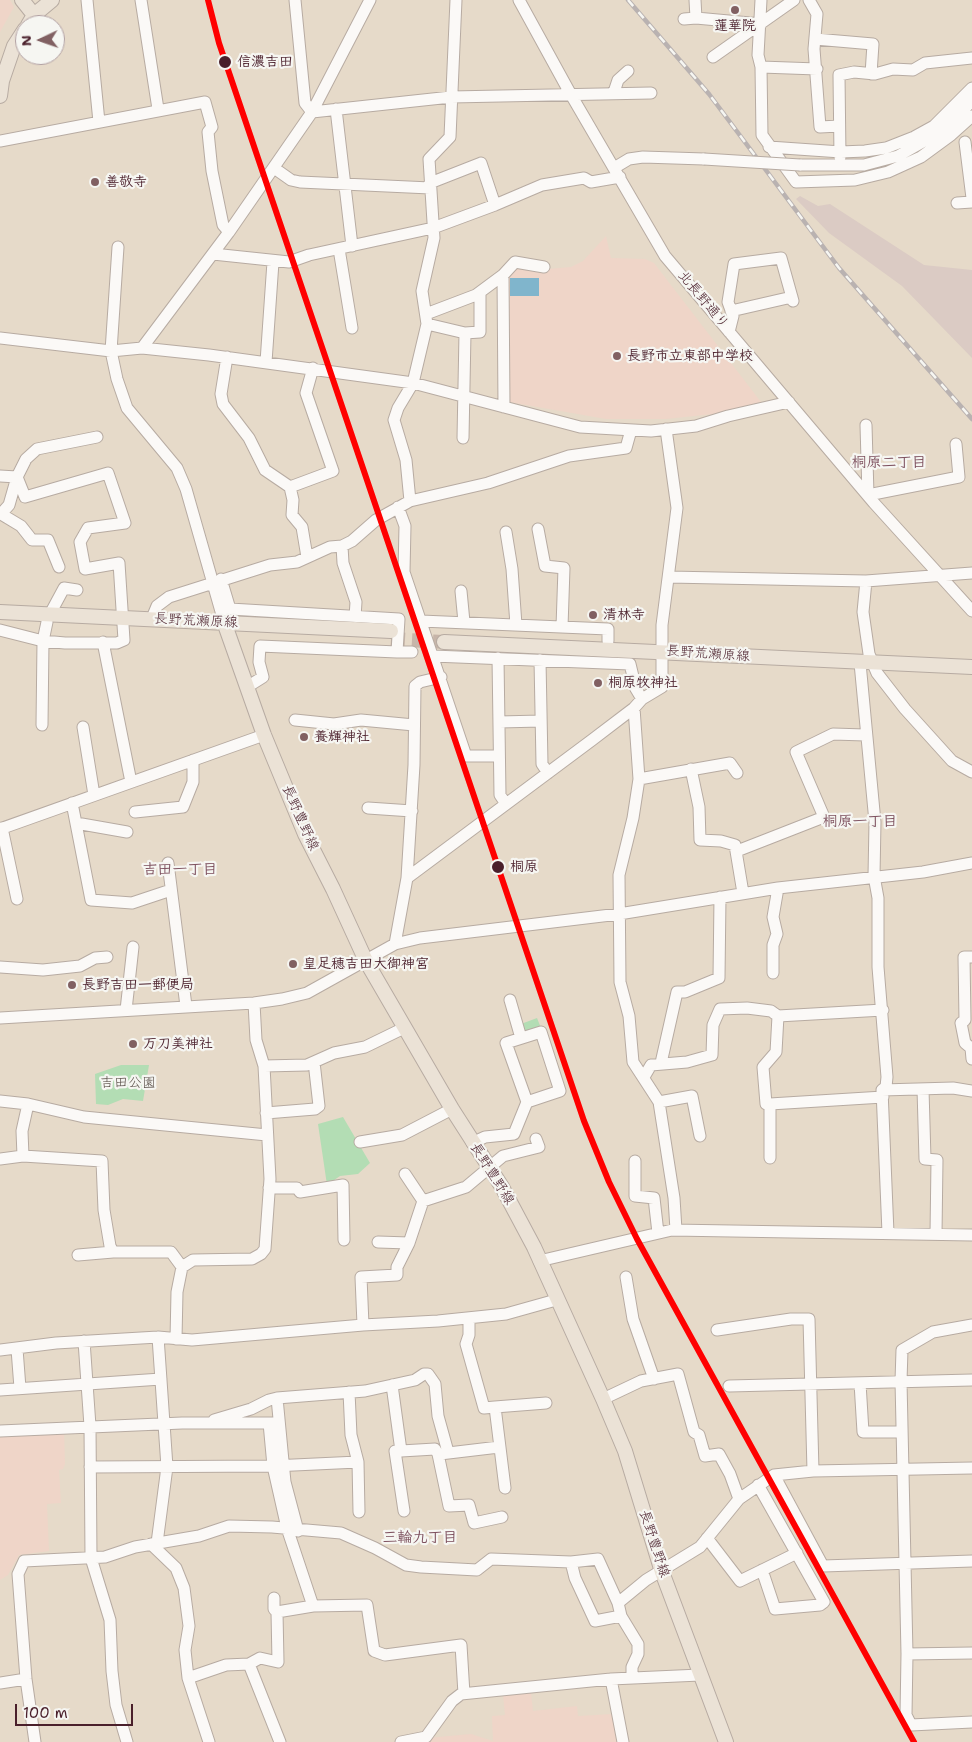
<!DOCTYPE html>
<html>
<head>
<meta charset="utf-8">
<style>
  body { margin:0 }
  #map { position:relative; width:972px; height:1742px; overflow:hidden; background:#e6dac9; font-family:"Shantell Sans",sans-serif }
  canvas { display:block }
  .north { position:absolute; left:15px; top:15px; width:50px; height:50px; box-sizing:border-box; background:#f6f6f2; border:1px solid #b1a0a2; border-radius:50%; rotate:267deg; font-size:14px; font-weight:700; line-height:20px; text-align:center; color:#4a1f2b }
  .north::after { content:''; display:block; margin:auto; width:18px; height:22px; background:#816062; clip-path:polygon(50% 0,100% 100%,50% 72%,0 100%) }
  .scale { position:absolute; left:15px; top:1704px; width:118px; height:22px; box-sizing:border-box; border:2px solid #4a1f2b; border-top:0; padding-left:6px; font-size:15px; line-height:18px; white-space:nowrap; color:#4a1f2b; -webkit-text-stroke:4px #f6f6f2; paint-order:stroke }
</style>
</head>
<body>
<div id="map">
<canvas width="972" height="1742"></canvas>
<div class="north">N</div>
<div class="scale">100 m</div>
</div>
<script>
const context = document.querySelector('canvas').getContext('2d');
context.lineJoin = 'round';
function paint(path, color) { context.fillStyle = color; context.fill(path, 'evenodd'); }
const shape = rows => new Path2D(rows.map(r => 'M' + r).join(''));
function trace(path, color, width, dash) { context.strokeStyle = color; context.lineWidth = width; context.lineCap = dash ? 'butt' : 'round'; context.setLineDash(dash || []); context.stroke(path); }
function label(font, color, halo, rows, align = 'center') {
  context.font = font + ' "Shantell Sans","Klee One",sans-serif'; context.lineWidth = 4.5; context.setLineDash([]); context.textBaseline = 'middle'; context.strokeStyle = halo; context.fillStyle = color; for (const [text, x, y, turn = 0] of rows) {
    context.save(); context.translate(x, y); context.rotate((+turn || 0) * Math.PI / 180); context.textAlign = isNaN(turn) ? turn : align; if (halo) context.strokeText(text, 0, 0); context.fillText(text, 0, 0); context.restore();
  }
}
const built = shape([
  [0,0,10,0,14,7,0,32],
  [606,236,611,258,645,259,654,263,761,402,713,414,666,419,606,419,509,402,507,272,517,265,537,270,571,267,583,261],
  [64,1430,65,1464,63,1469,59,1470,61,1503,47,1504,49,1551,19,1555,8,1575,0,1580,0,1436],
  [531,1693,533,1711,577,1706,578,1716,613,1714,618,1742,424,1742,428,1738,471,1734,493,1741,492,1716,505,1715,503,1695]
]);
const industrial = shape([
  [800,196,818,206,830,204,924,265,972,270,972,358,902,286,829,233,796,199]
]);
const green = shape([
  [537,1018,541,1028,523,1032,521,1024],
  [121,1065,149,1065,143,1101,123,1099,108,1105,96,1104,95,1074],
  [343,1117,370,1163,358,1174,340,1176,327,1185,318,1124]
]);
const water = shape([
  [510,278,539,278,539,296,510,296]
]);
const majorTunnel = shape([
  [391,639,444,642]
]);
const minor = shape([
  [87,0,99,122],
  [141,0,158,109],
  [295,0,305,103,312,112],
  [519,0,570,93,665,256,874,503,972,611],
  [695,0,696,18],
  [761,0,758,55,761,67],
  [809,0,817,14,814,49,820,127,839,126],
  [684,19,696,18,761,24],
  [815,39,873,44,871,74],
  [713,57,794,0],
  [817,69,761,67,762,135,796,182,855,180,888,172,921,157,951,135,972,116],
  [614,92,618,80,628,71],
  [336,109,352,246],
  [312,112,451,97,651,93],
  [0,141,205,102,212,127,208,132,212,171,223,225,229,232],
  [965,142,972,198],
  [769,147,841,152,865,151,886,148,914,137,934,126,972,88],
  [840,157,839,75,854,72,875,74,893,69,913,70,925,63,972,58],
  [800,165,864,165,898,156,942,131,972,101],
  [274,168,291,180,300,182,430,188],
  [614,168,629,159,643,157,704,159],
  [957,203,972,202],
  [495,205,542,185,584,178,591,182,620,177],
  [118,247,111,351,117,379,127,408,177,468,186,489,224,622],
  [339,249,352,328],
  [213,254,289,262,309,255,433,228,495,205,481,163,430,183],
  [503,275,504,407],
  [731,311,792,297],
  [426,314,476,295,503,275,515,262,544,267],
  [427,324,465,333,463,438],
  [729,332,733,316,728,302,734,264,781,258,793,301],
  [465,333,480,332,480,292],
  [0,338,111,351,142,348,229,232,312,112,370,0],
  [142,348,209,355,413,383,580,427,651,431,696,426,728,416,789,402],
  [227,357,221,394,223,404,249,438,265,470,290,487,333,471,306,393,313,368],
  [266,362,273,262],
  [866,425,868,495,959,477,956,444],
  [0,476,17,477,25,497,108,473,125,523,88,528,80,542,85,569,119,563,124,640,117,643,65,643,43,641,0,630],
  [290,487,293,500,292,515,302,527,307,557],
  [410,501,406,460,394,420,398,408,413,383,427,324,422,291,434,238,429,159,450,137,456,0],
  [398,507,405,526,404,572,466,756,499,756],
  [538,529,545,566,564,568,562,627],
  [506,532,512,569,516,625],
  [342,546,343,563,356,602,355,617],
  [59,567,48,540,32,540,21,526,1,514,9,505,17,477,26,459,37,449,97,437],
  [669,577,866,581,972,573],
  [221,579,230,609,399,619,397,652,260,646,259,662,263,677,247,687],
  [866,581,863,612,869,654,877,673,905,709,952,761,972,772],
  [461,591,464,622],
  [50,614,64,588,77,590],
  [152,618,157,606,169,597,270,565,297,562,330,547,342,546,352,541,376,520,410,501,488,483,569,456,626,448,631,430],
  [421,621,608,629,608,641],
  [103,642,131,782],
  [397,652,412,652],
  [433,656,630,664,636,689,642,699],
  [498,658,500,795,506,804],
  [540,660,542,764,548,773],
  [860,663,875,822,874,876,878,898,878,967,887,1077,886,1087,882,1090,888,1233],
  [634,708,639,779,633,818,619,875,620,982,629,1016,633,1062,659,1102,692,1096,700,1136],
  [295,720,334,724,361,720,414,725],
  [499,722,541,721],
  [42,725,43,641,47,622],
  [83,727,94,795],
  [691,769,699,807,700,840,721,841,735,845,743,893],
  [639,779,730,763,737,773],
  [72,803,91,900,132,903,171,890],
  [368,808,412,811],
  [135,812,183,807,193,782,193,760],
  [76,823,127,832],
  [2,828,17,899],
  [0,829,264,735],
  [737,851,824,817,796,752,833,734,865,735],
  [168,863,186,1006],
  [407,878,414,765,415,686,420,682,441,677],
  [395,944,407,878,592,740,634,708,642,699,662,687,662,625,677,508,666,429],
  [972,957,964,957,965,1020,961,1023,965,1043,971,1048,972,1059],
  [0,967,43,970,80,966,95,958,107,957],
  [773,973,773,945,777,934,773,917,778,888],
  [510,1000,521,1038],
  [126,1010,133,947],
  [0,1018,254,1003,282,999,307,993,395,944,420,938,619,914,778,888,923,872,972,863],
  [661,1063,677,992,685,992,719,978,720,897],
  [264,1066,307,1065,334,1053,365,1047,404,1028],
  [644,1077,651,1065,687,1062,712,1055,713,1025,720,1009,747,1008,771,1011,778,1016],
  [923,1089,925,1159,937,1160,936,1234],
  [882,1090,953,1088,972,1091],
  [0,1101,28,1104,84,1117,267,1135],
  [659,1102,674,1198,676,1230],
  [770,1104,766,1104,763,1067,776,1052,778,1016,883,1010],
  [266,1113,315,1109,319,1106,314,1062],
  [360,1142,402,1135,452,1109],
  [472,1143,485,1137,514,1134,527,1102,506,1043,541,1032,560,1091,527,1102],
  [23,1156,22,1131,28,1104],
  [770,1158,770,1104,883,1097],
  [0,1159,23,1156,102,1161,104,1210,110,1246,113,1252,78,1255],
  [635,1161,635,1196,654,1198,658,1233],
  [405,1174,423,1201,409,1243],
  [269,1188,297,1188,300,1192,343,1185,344,1240],
  [423,1201,466,1187,503,1156,539,1147,536,1139],
  [113,1252,171,1252,182,1267],
  [539,1261,672,1230,972,1235],
  [626,1277,633,1319,654,1379],
  [469,1318,469,1335,466,1344,484,1408,495,1407,505,1488],
  [363,1325,361,1277,397,1275,397,1267,409,1243,378,1242],
  [972,1325,933,1332,902,1350,901,1381,907,1654,906,1715,911,1725,972,1722],
  [717,1330,791,1319,809,1319,813,1471],
  [176,1339,177,1292,182,1267,193,1260,252,1259,261,1254,265,1249,270,1179,264,1066,256,1040,254,1003],
  [84,1341,90,1426,91,1558,110,1620,112,1671,116,1705,127,1742],
  [17,1349,20,1388],
  [0,1350,56,1343,158,1337,192,1340,363,1325,438,1321,506,1314,556,1300],
  [860,1383,863,1432,902,1432],
  [392,1385,401,1451,435,1449,438,1454,449,1506,469,1505,474,1523,502,1517],
  [729,1386,972,1380],
  [0,1390,161,1379],
  [349,1392,351,1435,358,1462,359,1512],
  [603,1399,641,1381,678,1374,694,1432,699,1435,705,1456,719,1454,730,1474,739,1499],
  [495,1407,546,1403],
  [214,1420,251,1409,269,1400,277,1398],
  [269,1423,273,1466,287,1528,313,1606],
  [0,1431,182,1423,279,1423],
  [401,1451,395,1451,404,1511],
  [440,1454,499,1447],
  [90,1467,273,1466,358,1462],
  [774,1475,823,1566,972,1561],
  [758,1485,824,1602,820,1605,775,1609,762,1570],
  [298,1531,285,1482,277,1398,365,1391,415,1380,424,1374,428,1374,435,1384,438,1416,448,1452],
  [707,1538,740,1581,797,1553],
  [157,1543,167,1467,158,1337],
  [151,1544,176,1568,184,1588,189,1626,185,1650,188,1678,209,1742],
  [571,1562,575,1578,595,1621,621,1616,618,1603],
  [277,1612,313,1606,367,1605,374,1651,385,1655,461,1645,464,1694],
  [621,1616,638,1644,638,1654,632,1667,632,1678],
  [907,1654,972,1653],
  [249,1664,280,1742],
  [188,1678,226,1665,249,1664,260,1658,278,1662,277,1612,274,1609,274,1598],
  [611,1679,623,1742],
  [0,1683,26,1679],
  [35,1742,26,1679,18,1574,24,1561,105,1557,135,1547,199,1536,229,1526,272,1527,341,1533,375,1548,406,1565,421,1567,477,1570,491,1559,571,1562,598,1559,618,1603,646,1580,700,1547,739,1499,774,1475,813,1471,972,1468],
  [401,1742,426,1737,452,1701,461,1694,611,1679,700,1675]
]);
const major = shape([
  [22,0,34,15],
  [28,25,34,15,52,0],
  [0,96,2,81,14,46,25,29],
  [0,612,391,631],
  [224,622,264,735,305,834,333,889,366,961,452,1109,502,1187,534,1247,603,1399,625,1451,662,1572,726,1742],
  [444,642,972,667]
]);
const rail = shape([
  [628,0,709,94,839,268,972,419]
]);
const minorBridge = shape([
  [704,159,800,165]
]);
const rail1 = shape([
  [208,0,219,43,584,1121,609,1182,637,1239,914,1742]
]);
const markers = [
  [735,10,5,"#816062"],
  [225,62,7,"#4a1f2b"],
  [95,182,5,"#816062"],
  [617,356,5,"#816062"],
  [593,615,5,"#816062"],
  [598,683,5,"#816062"],
  [304,737,5,"#816062"],
  [498,867,7,"#4a1f2b"],
  [293,964,5,"#816062"],
  [72,985,5,"#816062"],
  [133,1044,5,"#816062"]
];
const poiNames = [
  ["蓮華院",735,26,"center"],
  ["善敬寺",105,182],
  ["長野市立東部中学校",627,356],
  ["清林寺",603,615],
  ["桐原牧神社",608,683],
  ["養輝神社",314,737],
  ["皇足穂吉田大御神宮",303,964],
  ["長野吉田一郵便局",82,985],
  ["万刀美神社",143,1044]
];
const stopNames = [
  ["信濃吉田",237,62],
  ["桐原",510,867]
];
const streetNames = [
  ["北長野通り",703,300,50],
  ["長野荒瀬原線",196,621,3],
  ["長野荒瀬原線",708,654,4],
  ["長野豊野線",300,818,66],
  ["長野豊野線",492,1174,58],
  ["長野豊野線",654,1544,72]
];
const parkNames = [
  ["吉田公園",128,1083]
];
const neighbourhoodNames = [
  ["桐原二丁目",889,463],
  ["桐原一丁目",860,822],
  ["吉田一丁目",180,870],
  ["三輪九丁目",420,1538]
];
paint(built, '#efd5c8');
paint(industrial, '#dbcbc4');
paint(green, '#b3ddb4');
paint(water, '#80b5cc');
trace(majorTunnel, '#c7b5a9', 14, [14, 7]);
trace(minor, '#b7aba2', 13);
trace(major, '#b7aba2', 16);
trace(minor, '#fbf9f7', 11);
trace(major, '#ebe2d6', 14);
trace(rail, '#b9b2b1', 4.5);
trace(rail, '#f6f6f2', 2.5, [8]);
trace(minorBridge, '#b7aba2', 13, []);
trace(minorBridge, '#fbf9f7', 11);
trace(rail1, '#f00', 6);
for (const [x, y, r, color] of markers) { const dot = new Path2D(); dot.arc(x, y, r, 0, 2 * Math.PI); context.fillStyle = color; context.fill(dot); trace(dot, '#f6f6f2', 2); }
label('bold 14px', '#4a1f2b', '#f6f6f2', poiNames, 'left');
label('bold 14px', '#4a1f2b', '#f6f6f2', stopNames, 'left');
label('14px', '#4a1f2b', '#f6f6f2', streetNames);
label('14px', '#5a4f49', '#f6f6f2', parkNames);
label('bold 15px', '#7e515f', '#f6f6f2', neighbourhoodNames);
</script>
</body>
</html>
